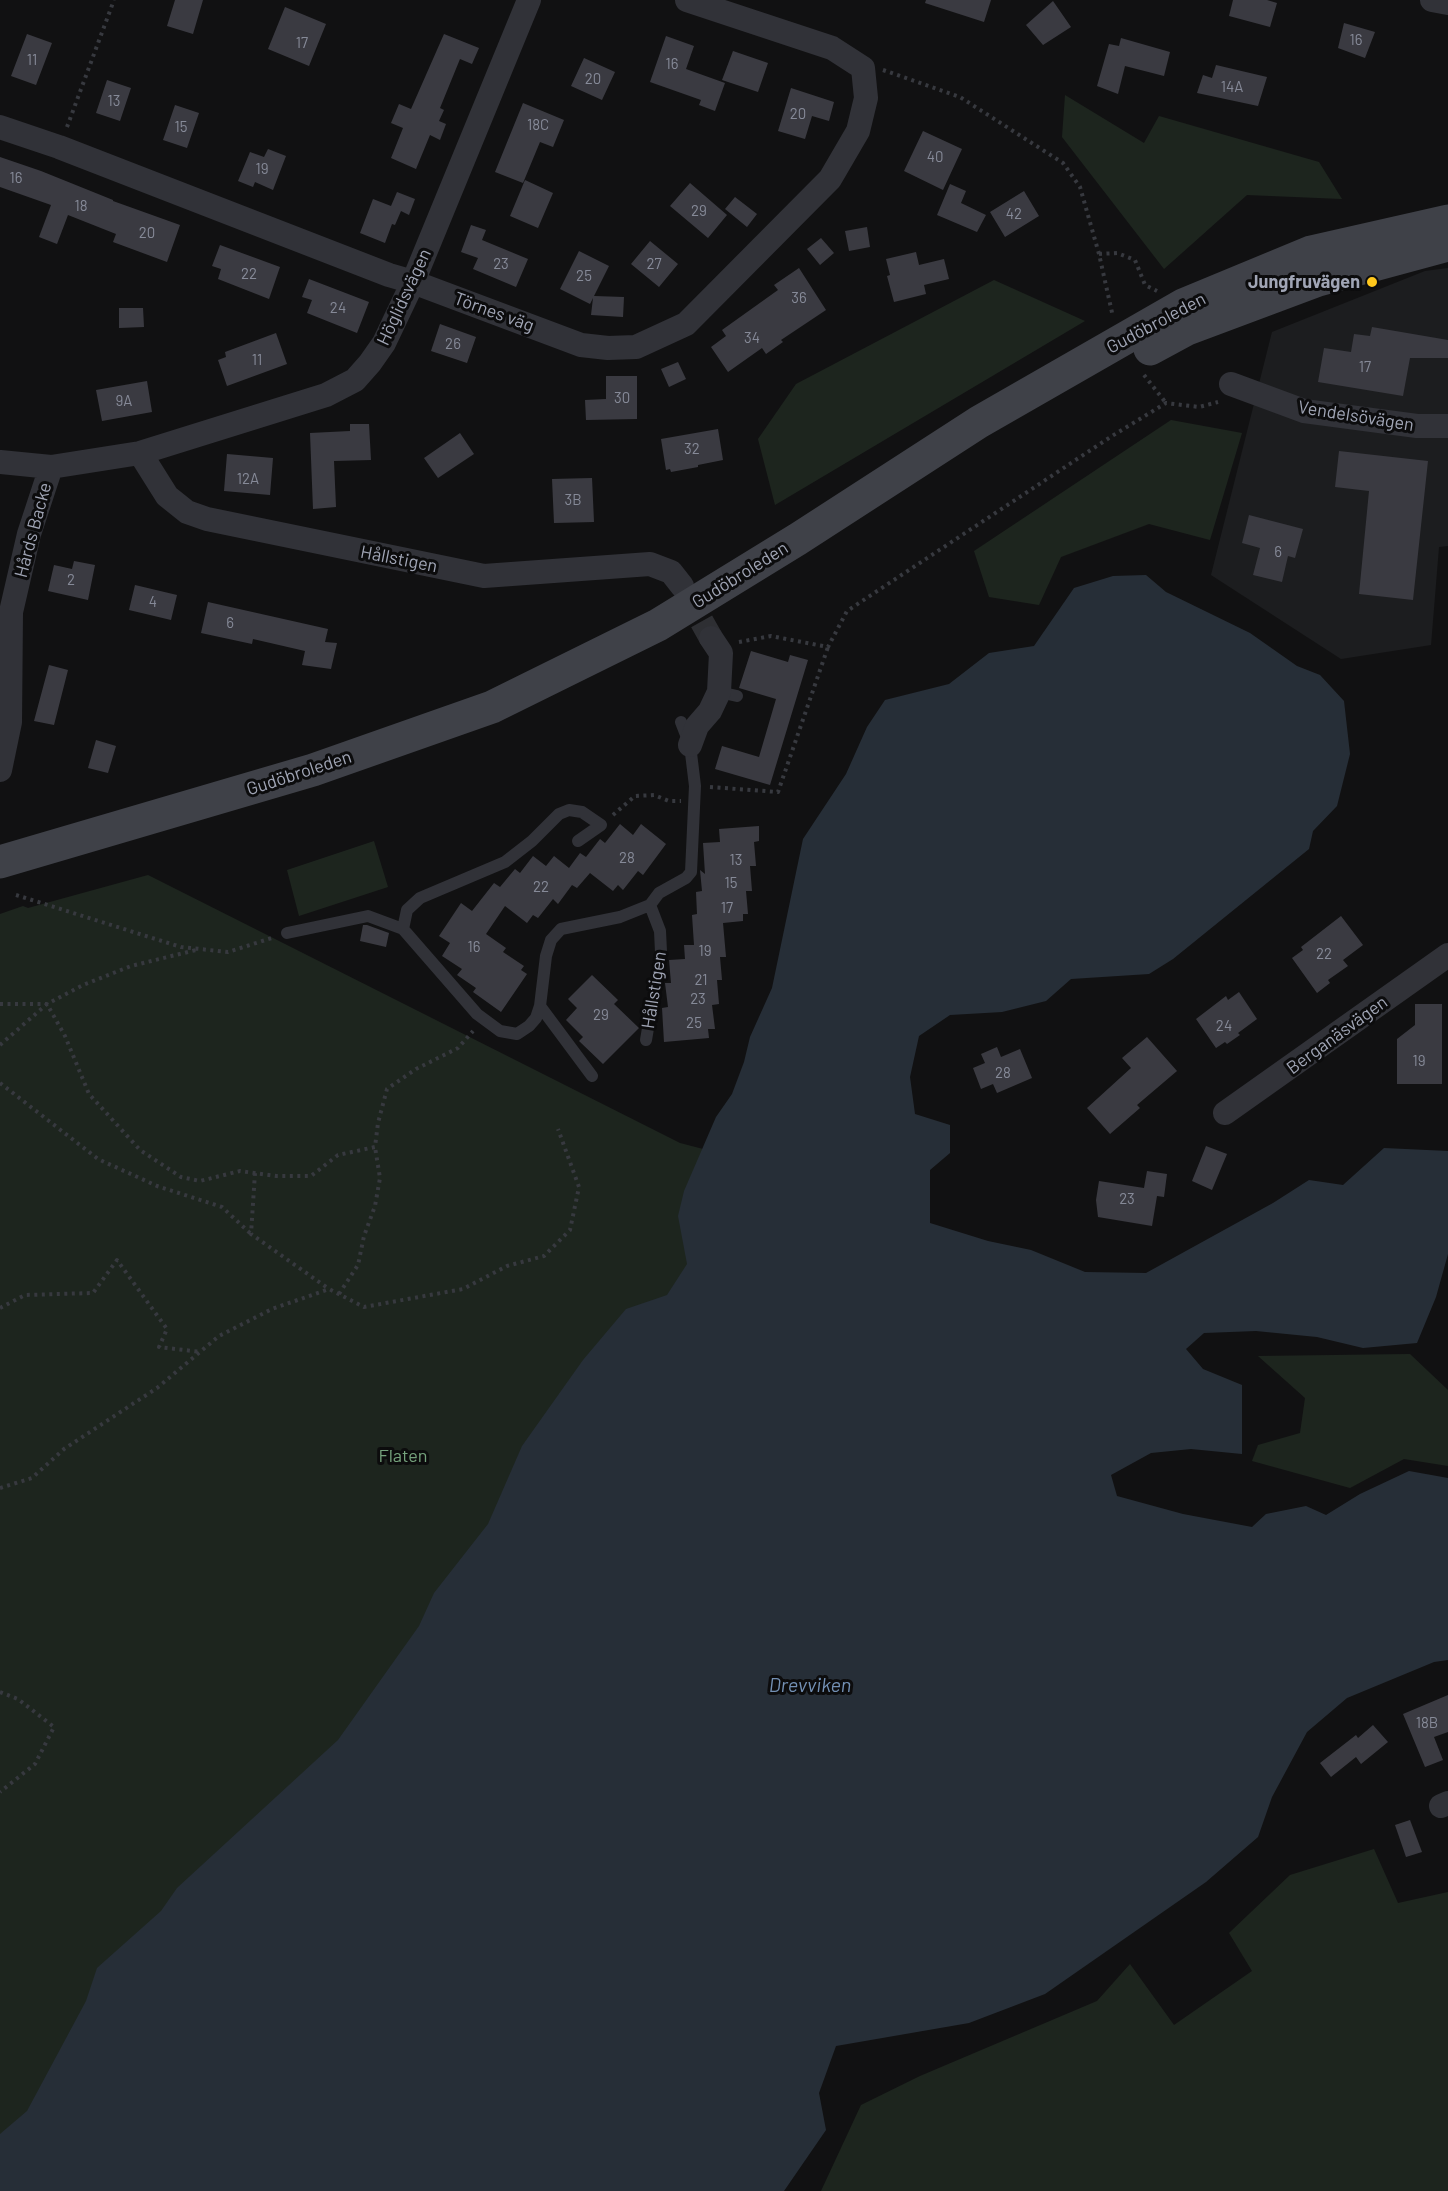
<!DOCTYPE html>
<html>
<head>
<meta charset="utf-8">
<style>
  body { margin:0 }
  canvas { display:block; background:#111112 }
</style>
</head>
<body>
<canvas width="1448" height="2191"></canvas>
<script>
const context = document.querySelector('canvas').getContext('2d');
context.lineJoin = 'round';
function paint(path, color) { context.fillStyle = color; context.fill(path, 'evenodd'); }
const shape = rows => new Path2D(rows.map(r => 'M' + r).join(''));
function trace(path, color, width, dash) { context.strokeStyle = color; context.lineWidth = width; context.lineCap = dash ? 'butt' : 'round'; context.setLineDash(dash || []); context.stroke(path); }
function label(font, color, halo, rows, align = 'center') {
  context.font = font + ' Barlow,sans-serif'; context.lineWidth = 6; context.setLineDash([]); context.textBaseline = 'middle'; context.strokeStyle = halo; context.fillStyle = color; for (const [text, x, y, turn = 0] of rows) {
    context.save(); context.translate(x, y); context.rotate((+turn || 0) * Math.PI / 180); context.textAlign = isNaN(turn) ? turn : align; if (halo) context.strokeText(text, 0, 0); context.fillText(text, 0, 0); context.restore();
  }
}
const built = shape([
  [1448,268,1448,546,1439,547,1431,645,1341,659,1211,575,1272,332,1425,271]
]);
const green = shape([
  [1065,95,1144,143,1159,116,1319,162,1342,199,1247,195,1164,269,1062,137],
  [994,280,1085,321,775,505,758,439,796,384],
  [1171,420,1242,433,1210,540,1149,524,1061,557,1039,605,989,597,974,551],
  [374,841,388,887,299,916,287,870],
  [148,875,680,1143,826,1181,0,2191,0,914,23,906,28,908],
  [1410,1354,1448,1390,1448,1466,1404,1459,1350,1488,1252,1461,1258,1445,1300,1433,1305,1398,1258,1356],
  [1374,1849,1398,1903,1448,1892,1448,2191,821,2191,861,2105,920,2076,1097,2001,1130,1964,1174,2025,1252,1971,1229,1933,1290,1875]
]);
const water = shape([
  [1146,575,1166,592,1250,633,1297,666,1320,675,1344,701,1350,754,1337,806,1313,831,1309,849,1173,959,1149,974,1071,979,1046,1001,1002,1012,950,1015,919,1036,910,1077,915,1114,950,1125,950,1153,930,1170,930,1223,988,1241,1031,1250,1085,1272,1146,1273,1273,1203,1309,1180,1343,1185,1384,1148,1448,1151,1448,1254,1436,1297,1417,1343,1363,1348,1317,1337,1256,1331,1204,1333,1186,1349,1203,1369,1242,1385,1242,1454,1191,1449,1151,1453,1111,1475,1117,1496,1183,1514,1252,1527,1266,1514,1306,1506,1326,1515,1360,1494,1409,1471,1448,1478,1448,1660,1434,1662,1347,1698,1307,1732,1272,1797,1258,1837,1206,1882,1045,1994,969,2023,836,2046,819,2093,826,2130,784,2191,0,2191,0,2134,27,2111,86,2001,97,1968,161,1911,177,1888,338,1740,419,1626,434,1593,488,1524,522,1446,583,1360,626,1309,667,1295,687,1264,678,1216,684,1191,716,1117,732,1094,744,1062,750,1037,772,988,803,839,846,774,867,727,885,700,949,684,989,653,1034,646,1074,588,1113,576]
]);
const building = shape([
  [175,0,203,0,193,34,167,26],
  [926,0,991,0,984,22,925,3],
  [1233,0,1267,0,1277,3,1270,27,1229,16],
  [1053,1,1071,27,1043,45,1026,25],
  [285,7,326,24,309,66,268,49],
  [1344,23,1375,32,1365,58,1338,48],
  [27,34,52,43,36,85,11,76],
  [444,34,479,48,472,64,460,59,440,108,444,110,439,121,446,124,440,140,430,135,416,169,391,158,403,128,391,123,399,104,411,109],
  [666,36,694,46,686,69,725,83,715,111,699,105,701,100,650,82],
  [1121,38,1170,52,1164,76,1125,66,1118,94,1097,86,1109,44,1119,46],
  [733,51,768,63,758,92,722,80],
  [584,58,615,72,602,100,571,86],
  [1216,65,1267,77,1258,106,1197,93,1203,75,1212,78],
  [107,80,131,88,120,121,96,113],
  [791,88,834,102,829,121,812,116,805,139,778,131],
  [523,103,564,120,553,147,540,142,523,183,495,172],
  [175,105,199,113,187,148,163,140],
  [923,131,962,149,943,190,904,171],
  [268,149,286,156,273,190,255,182,253,187,238,181,250,152,264,157],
  [0,157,41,171,113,200,113,201,180,225,167,262,113,242,116,234,68,215,57,244,39,237,51,205,0,187],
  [525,180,553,193,538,228,510,216],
  [690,183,727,215,708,238,670,206],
  [950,184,966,191,961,203,986,215,977,232,937,215],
  [1024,191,1039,216,1005,237,990,212],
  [397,192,415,199,409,215,401,211,395,225,392,224,385,243,360,233,373,199,391,206],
  [735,197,757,214,747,227,725,209],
  [471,225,486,230,482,240,528,259,516,287,473,269,478,258,461,252],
  [867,227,870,247,849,251,845,231],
  [821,238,834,253,820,265,807,249],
  [650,241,678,264,659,287,631,264],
  [220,245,280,267,269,299,218,279,221,269,212,266],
  [579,251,609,266,594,296,624,297,623,317,591,315,593,298,590,304,560,289],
  [916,252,919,265,944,259,949,279,924,285,926,294,894,302,887,276,890,275,886,259],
  [799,268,826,310,781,340,783,342,766,354,762,348,728,372,711,347,726,336,722,330,778,290,774,285],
  [309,279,369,302,357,333,307,313,312,300,302,297],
  [119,308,143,308,144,327,119,328],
  [440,324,476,337,467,363,431,351],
  [1372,327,1448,340,1448,358,1410,358,1403,396,1318,382,1324,348,1351,352,1354,334,1370,336],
  [276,333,287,364,227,386,218,360,226,357,225,352],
  [678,362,686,379,669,387,661,369],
  [606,376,637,376,637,419,586,420,585,400,606,399],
  [147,381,152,412,102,421,96,390],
  [350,424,369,424,371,460,334,461,336,507,313,509,310,433,350,431],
  [718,429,723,460,698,465,698,467,671,472,670,469,666,470,661,439],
  [460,433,474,454,438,478,424,458],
  [1339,451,1428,461,1413,600,1359,594,1369,491,1335,487],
  [227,454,273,458,270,495,224,491],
  [592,478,594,522,554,523,552,479],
  [1249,515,1303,529,1295,558,1288,556,1282,582,1253,575,1260,548,1242,543],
  [74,561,95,565,88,600,48,591,54,565,72,569],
  [135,585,177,595,171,620,129,610],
  [208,602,328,629,325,642,337,643,331,669,302,665,305,651,253,639,252,644,201,633],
  [751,651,788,662,790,655,808,660,770,785,715,769,722,746,759,757,776,699,739,688],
  [49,665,68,670,54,725,34,721],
  [96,740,116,746,108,773,88,768],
  [620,824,633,835,641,824,666,844,643,875,638,871,623,890,618,885,613,891,590,873,577,888,572,885,558,904,553,899,538,918,533,915,527,923,505,906,486,934,506,948,503,952,524,966,521,970,527,974,501,1012,473,992,476,988,457,975,462,969,442,956,450,943,439,936,461,903,472,911,494,883,500,887,515,869,520,873,533,856,546,866,554,856,569,868,580,853,586,857,600,839,605,843],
  [759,826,759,841,754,842,756,866,750,866,752,891,746,891,748,914,743,914,743,921,723,923,726,957,720,957,722,980,717,980,719,1004,712,1005,715,1029,708,1029,709,1038,664,1042,662,1008,668,1007,665,983,671,983,669,960,685,959,684,945,694,945,692,915,697,914,696,892,702,891,700,870,705,874,703,843,720,842,719,829],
  [1341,916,1363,945,1343,960,1348,966,1328,980,1330,983,1317,993,1292,958,1303,950,1301,947],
  [363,925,367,925,389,933,386,947,360,941],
  [592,975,618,1000,614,1004,639,1028,603,1064,579,1041,583,1037,566,1020,577,1008,568,999],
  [1239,992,1257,1019,1238,1033,1240,1035,1227,1044,1225,1042,1216,1048,1196,1019,1226,996,1228,1000],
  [1415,1004,1442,1004,1442,1084,1397,1084,1397,1039,1415,1025],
  [1147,1037,1177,1071,1137,1105,1140,1108,1110,1134,1087,1108,1131,1068,1122,1058],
  [997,1047,1001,1057,1020,1049,1032,1078,997,1093,993,1084,981,1089,973,1068,985,1063,981,1054],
  [1206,1146,1227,1154,1212,1190,1192,1181],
  [1147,1171,1167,1174,1164,1197,1157,1196,1152,1226,1098,1217,1096,1200,1099,1181,1144,1188],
  [1448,1695,1448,1732,1434,1737,1443,1760,1425,1767,1403,1714],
  [1373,1725,1388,1742,1361,1764,1356,1757,1331,1777,1320,1763,1356,1735,1358,1738],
  [1410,1820,1422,1852,1406,1857,1395,1825]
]);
const minorTunnel = shape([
  [684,590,711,638]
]);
const path = shape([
  [883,70,960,97,1063,163,1080,187,1099,254,1113,317],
  [67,127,114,0],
  [1099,254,1117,253,1135,260,1145,285,1157,291],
  [1144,375,1166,403],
  [739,642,771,636,828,647,847,611,1112,436,1166,403,1199,407,1218,402],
  [710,787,778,792,828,647],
  [613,815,635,796,654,795,669,801,681,801],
  [16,895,181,947,228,952,275,937],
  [0,1004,47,1004,83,985,131,966,196,950],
  [0,1045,47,1004,65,1036,89,1094,140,1150,181,1177,200,1181,240,1171,276,1176,311,1176,338,1155,375,1147,378,1123,387,1089,416,1069,458,1048,473,1031],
  [0,1083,98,1159,157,1186,222,1207,251,1234],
  [255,1173,251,1234,329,1289],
  [339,1294,358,1265,364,1236,375,1206,380,1178,375,1147],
  [0,1308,25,1295,93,1293,117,1260,167,1329,159,1347,201,1352],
  [0,1488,32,1478,64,1449,157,1388,219,1336,272,1309,329,1289,364,1307,463,1289,507,1266,544,1256,570,1230,579,1187,558,1129],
  [0,1692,18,1699,54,1727,35,1764,0,1792]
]);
const service = shape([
  [719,692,737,696],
  [578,841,601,825,582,812,569,810,559,814,532,841,505,862,420,898,407,910,403,929,477,1014,500,1031,517,1034,529,1026,536,1018,540,1006,546,956,551,940,561,929,620,917,650,905,659,893,686,878,691,872,695,786,690,745,681,722],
  [287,933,368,916,403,929],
  [540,1006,592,1076],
  [646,1040,661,952,660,931,650,905]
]);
const minor = shape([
  [1432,0,1448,3],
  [0,127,59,147,389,275,413,282,581,345,608,348,636,347,686,324,830,179,858,131,866,98,863,68,832,48,687,0],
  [1231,384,1304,411,1417,426,1448,426],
  [140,453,167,496,187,512,207,519,484,576,650,564,671,572,682,586],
  [0,462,51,467,140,453,326,395,355,380,370,363,384,343,413,282,529,0],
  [690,745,697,726,710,711,719,692,721,653,711,638],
  [0,770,10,722,11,612,29,534,51,467],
  [1225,1113,1448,955],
  [1441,1806,1448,1803]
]);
const secondary = shape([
  [1150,349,1187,329,1318,280,1448,245],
  [0,862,313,770,492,707,658,625,798,539,979,422,1183,305,1311,252,1448,221]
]);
const markers = [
  [1372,282,6,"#ffc71c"]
];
const numberNames = [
  ["16",1356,40],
  ["17",302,43],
  ["11",32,60],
  ["16",672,64],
  ["20",593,79],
  ["14A",1232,87],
  ["13",114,101],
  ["20",798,114],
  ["18C",538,125],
  ["15",181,127],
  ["40",935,157],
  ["19",262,169],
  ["16",16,178],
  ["18",81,206],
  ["29",699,211],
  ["42",1014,214],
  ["20",147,233],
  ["23",501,264],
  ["27",654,264],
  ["22",249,274],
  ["25",584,276],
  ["36",799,298],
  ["24",338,308],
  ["34",752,338],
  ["26",453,344],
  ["11",257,360],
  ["17",1365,367],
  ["30",622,398],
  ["9A",124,401],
  ["32",692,449],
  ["12A",248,479],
  ["3B",573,500],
  ["6",1278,552],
  ["2",71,580],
  ["4",153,602],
  ["6",230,623],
  ["28",627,858],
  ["13",736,860],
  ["15",731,883],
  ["22",541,887],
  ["17",727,908],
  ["16",474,947],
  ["19",705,951],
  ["22",1324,954],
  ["21",701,980],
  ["23",698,999],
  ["29",601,1015],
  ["25",694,1023],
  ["24",1224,1026],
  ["19",1419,1061],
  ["28",1003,1073],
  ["23",1127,1199],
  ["18B",1427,1723]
];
const poiNames = [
  ["Jungfruvägen",1360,282]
];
const streetNames = [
  ["Höglidsvägen",404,297,-65],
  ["Törnes väg",494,312,20],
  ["Gudöbroleden",1156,323,-28],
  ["Vendelsövägen",1356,416,9],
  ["Hårds Backe",33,530,-75],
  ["Hållstigen",399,559,11],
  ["Gudöbroleden",740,575,-32],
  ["Gudöbroleden",299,773,-18],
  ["Hållstigen",654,990,-81],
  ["Berganäsvägen",1337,1035,-36]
];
const parkNames = [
  ["Flaten",403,1456]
];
const waterNames = [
  ["Drevviken",810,1685]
];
paint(built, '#1c1d1f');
paint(green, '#1d251e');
paint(water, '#262e37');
paint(building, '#3a3a41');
trace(minorTunnel, '#2e2f33', 24, [24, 12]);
trace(path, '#37393f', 4, [3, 4.5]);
trace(service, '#313238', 12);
trace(minor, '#313238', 24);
trace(secondary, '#3f4148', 33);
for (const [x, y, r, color] of markers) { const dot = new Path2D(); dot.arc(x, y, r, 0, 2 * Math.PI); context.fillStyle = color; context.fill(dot); trace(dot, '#0c0c0d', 2); }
label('15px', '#868a98', null, numberNames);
label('bold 18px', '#a0a5b5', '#0c0c0d', poiNames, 'right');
label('18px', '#a0a5b5', '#0c0c0d', streetNames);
label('18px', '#75a27c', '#0c0c0d', parkNames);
label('italic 20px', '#7390b4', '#0c0c0d', waterNames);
</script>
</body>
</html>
